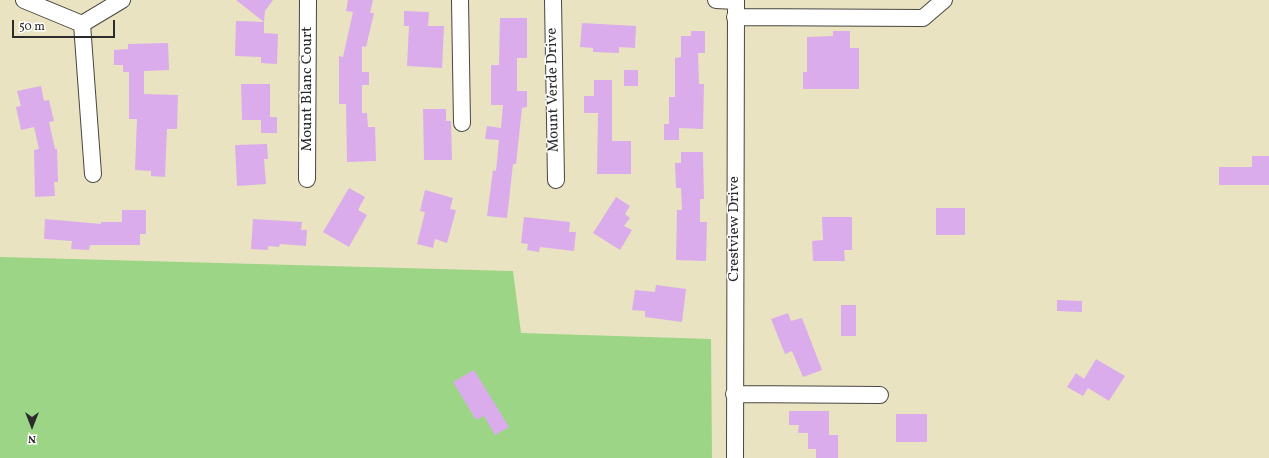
<!DOCTYPE html>
<html>
<head>
<meta charset="utf-8">
<style>
  body { margin:0 }
  #map { position:relative; width:1269px; height:458px; overflow:hidden; background:#eae3c1; font-family:Vollkorn,serif }
  canvas { display:block }
  .north { position:absolute; left:12px; top:406px; width:40px; height:40px; -webkit-text-stroke:3px #fff; paint-order:stroke; rotate:180deg; font-size:11px; font-weight:700; line-height:16px; text-align:center; color:#2b2b2b }
  .north::after { content:''; display:block; margin:auto; width:14px; height:18px; background:#2b2b2b; clip-path:polygon(50% 0,100% 100%,50% 72%,0 100%) }
  .scale { position:absolute; left:12px; top:20px; width:103px; height:18px; box-sizing:border-box; border:2px solid #2b2b2b; border-top:0; padding-left:5px; font-size:12px; line-height:14px; white-space:nowrap; color:#2b2b2b; -webkit-text-stroke:3px #fff; paint-order:stroke }
</style>
</head>
<body>
<div id="map">
<canvas width="1269" height="458"></canvas>
<div class="north">N</div>
<div class="scale">50 m</div>
</div>
<script>
const context = document.querySelector('canvas').getContext('2d');
context.lineJoin = 'round';
function paint(path, color) { context.fillStyle = color; context.fill(path, 'evenodd'); }
const shape = rows => new Path2D(rows.map(r => 'M' + r).join(''));
function trace(path, color, width, dash) { context.strokeStyle = color; context.lineWidth = width; context.lineCap = dash ? 'butt' : 'round'; context.setLineDash(dash || []); context.stroke(path); }
function label(font, color, halo, rows, align = 'center') {
  context.font = font + ' Vollkorn,serif'; context.lineWidth = 3; context.setLineDash([]); context.textBaseline = 'middle'; context.strokeStyle = halo; context.fillStyle = color; for (const [text, x, y, turn = 0] of rows) {
    context.save(); context.translate(x, y); context.rotate((+turn || 0) * Math.PI / 180); context.textAlign = isNaN(turn) ? turn : align; if (halo) context.strokeText(text, 0, 0); context.fillText(text, 0, 0); context.restore();
  }
}
const green = shape([
  [0,257,513,271,521,333,711,339,712,458,0,458]
]);
const building = shape([
  [236,0,273,0,265,11,264,22],
  [348,0,373,0,370,13,374,13,366,47,362,46,362,72,369,72,369,85,362,85,362,113,367,113,368,127,375,127,376,161,347,162,346,104,339,104,339,56,343,57,353,12,346,11],
  [404,11,429,12,428,26,444,26,442,68,407,66,409,26,404,26],
  [500,18,527,18,527,58,517,58,517,91,527,91,527,107,522,108,516,164,513,164,507,218,487,216,493,170,496,171,499,140,485,139,487,126,501,128,503,105,491,105,491,65,499,65],
  [236,21,264,22,264,33,278,34,277,64,261,63,261,57,235,56],
  [582,23,636,26,635,48,619,47,619,53,593,52,593,48,580,47],
  [691,31,705,31,705,53,698,53,699,84,704,84,703,129,679,128,679,140,664,140,664,124,669,124,669,97,675,97,675,58,681,57,681,36,691,36],
  [833,31,850,31,850,48,859,48,859,89,803,89,803,72,807,72,807,37,833,36],
  [168,43,169,70,144,71,144,94,178,95,177,129,167,129,165,177,151,176,151,171,135,170,137,119,129,119,129,72,123,72,123,65,114,65,114,50,128,49,128,44],
  [624,70,638,70,638,86,624,86],
  [594,80,612,80,612,141,631,141,631,174,597,174,598,113,584,113,584,96,594,96],
  [241,84,270,84,270,117,277,117,277,133,261,133,261,120,242,120],
  [41,86,44,101,49,100,54,121,49,122,55,149,57,149,58,182,54,182,55,196,35,197,34,150,39,149,34,127,21,130,16,107,21,106,17,91],
  [423,109,446,109,446,121,451,121,452,160,424,160],
  [267,144,268,159,264,159,266,184,237,186,235,145],
  [681,152,703,152,704,199,700,199,700,222,707,222,706,261,676,260,677,210,682,210,681,188,676,188,675,163,681,163],
  [1252,156,1269,156,1269,185,1219,185,1219,167,1252,167],
  [349,188,365,197,358,210,367,215,349,247,323,232],
  [425,190,453,198,450,209,456,210,447,243,435,239,433,248,417,244,425,212,420,211],
  [616,197,630,206,625,214,630,218,624,226,632,230,620,250,593,233],
  [936,208,965,208,965,235,936,235],
  [122,210,146,210,146,234,140,234,140,245,90,245,89,250,71,249,72,241,44,239,45,219,101,224,101,222,122,222],
  [524,217,570,222,569,232,576,232,574,251,540,247,539,252,527,250,528,244,521,243],
  [822,217,852,217,852,250,844,250,845,261,813,261,812,241,823,240],
  [253,219,302,222,301,230,307,230,306,246,280,244,279,247,268,246,268,250,251,249],
  [656,285,686,289,682,322,645,317,645,311,632,310,635,290,655,292],
  [1057,300,1082,301,1082,312,1057,311],
  [841,305,856,305,856,336,841,336],
  [788,313,791,321,802,318,822,370,803,377,792,351,785,354,771,319],
  [1096,359,1125,376,1109,401,1088,388,1083,396,1067,387,1076,373,1084,379],
  [474,370,509,427,495,435,484,416,476,420,453,382],
  [789,411,829,411,829,435,838,435,838,458,816,458,816,449,808,449,808,433,798,433,799,425,789,425],
  [896,414,927,414,927,442,896,442]
]);
const minor = shape([
  [24,0,82,24,122,0],
  [460,0,462,123],
  [553,0,556,180],
  [716,0,736,1],
  [735,17,923,18,944,0],
  [82,24,93,174],
  [307,179,308,0],
  [734,394,880,395],
  [735,458,736,0]
]);
const streetNames = [
  ["Mount Blanc Court",308,89,-90],
  ["Mount Verde Drive",554,90,-91],
  ["Crestview Drive",735,229,-90]
];
paint(green, '#9dd587');
paint(building, '#daacec');
trace(minor, '#484742', 18);
trace(minor, '#fff', 16);
label('15px', '#2b2b2b', '#fff', streetNames);
</script>
</body>
</html>
